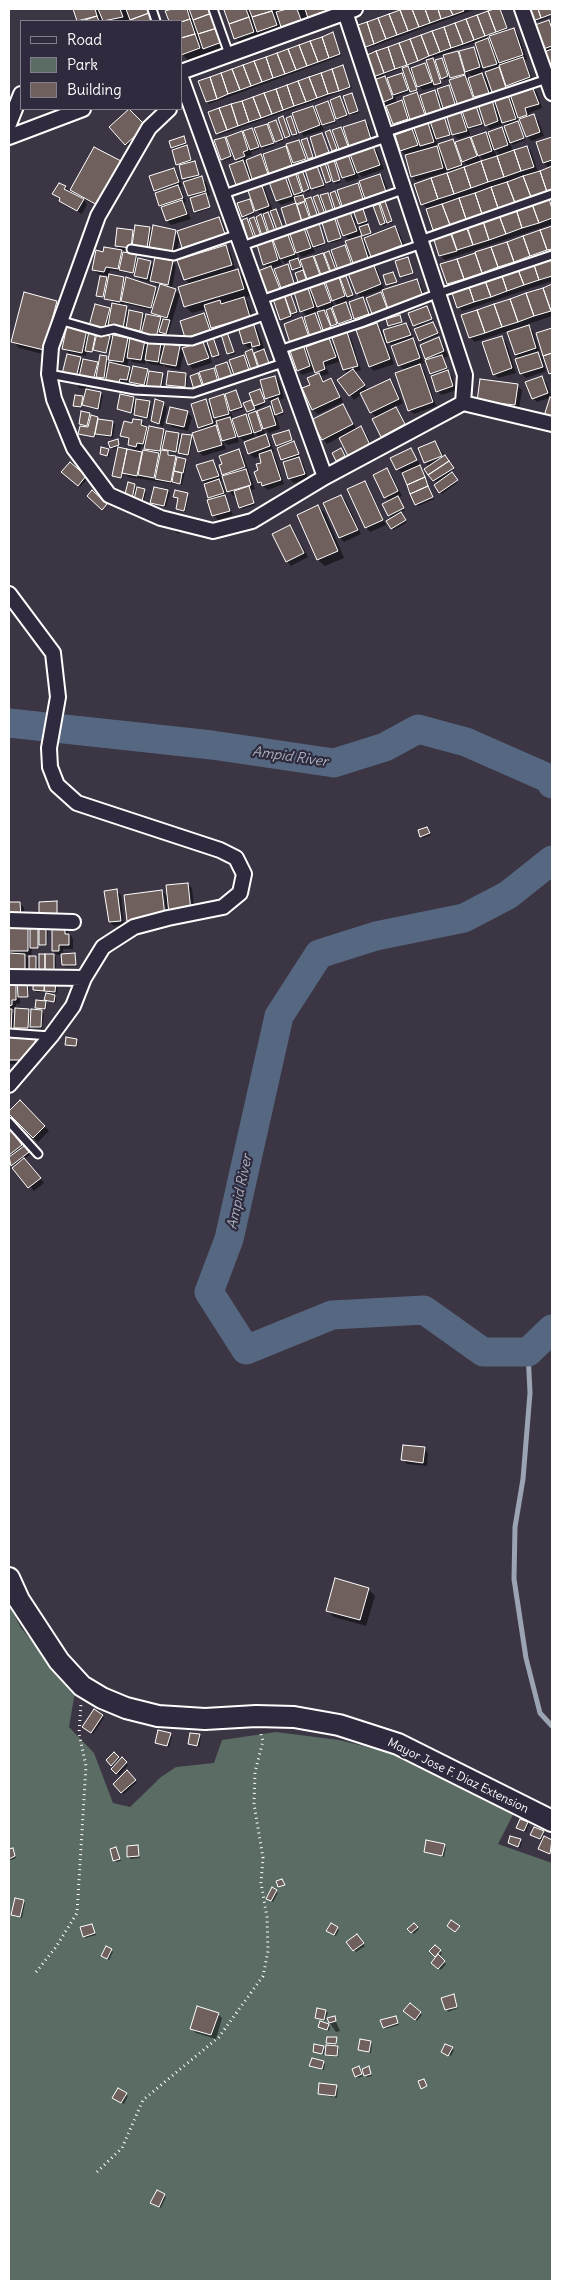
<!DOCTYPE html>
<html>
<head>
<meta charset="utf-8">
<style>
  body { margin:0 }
  #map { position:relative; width:561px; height:2290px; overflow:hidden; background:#3c3543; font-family:Delius,sans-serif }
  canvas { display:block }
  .frame { position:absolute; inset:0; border:10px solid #fff; pointer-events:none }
  .legend { position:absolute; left:20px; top:20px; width:162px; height:90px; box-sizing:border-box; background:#2f2a3d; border:1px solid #827f8b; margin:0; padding:6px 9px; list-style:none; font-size:15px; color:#fff }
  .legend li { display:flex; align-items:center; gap:10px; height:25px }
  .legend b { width:25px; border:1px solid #827f8b }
</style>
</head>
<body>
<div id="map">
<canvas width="561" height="2290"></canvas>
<div class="frame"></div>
<ul class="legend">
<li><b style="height:6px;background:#2f2a3d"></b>Road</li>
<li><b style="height:14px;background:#5b6c64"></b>Park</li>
<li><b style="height:14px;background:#6f605d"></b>Building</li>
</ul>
</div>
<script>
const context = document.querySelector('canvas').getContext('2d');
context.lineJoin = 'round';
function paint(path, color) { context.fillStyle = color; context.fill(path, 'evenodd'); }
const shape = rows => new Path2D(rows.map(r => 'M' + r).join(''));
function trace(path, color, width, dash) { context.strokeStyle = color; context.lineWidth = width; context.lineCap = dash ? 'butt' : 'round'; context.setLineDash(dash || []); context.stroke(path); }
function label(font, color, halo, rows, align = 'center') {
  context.font = font + ' Delius,sans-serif'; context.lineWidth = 4.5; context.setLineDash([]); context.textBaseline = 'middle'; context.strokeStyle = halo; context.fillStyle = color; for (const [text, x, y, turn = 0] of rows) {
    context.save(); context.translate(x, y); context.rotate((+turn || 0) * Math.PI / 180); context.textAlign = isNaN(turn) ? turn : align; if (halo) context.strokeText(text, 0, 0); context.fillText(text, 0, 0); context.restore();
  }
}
const green = shape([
  [9,1605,21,1628,75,1692,69,1727,94,1753,113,1803,130,1807,161,1777,176,1767,214,1763,222,1740,276,1732,339,1740,388,1752,516,1809,498,1844,552,1863,552,2281,9,2281]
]);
const shadow = shape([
  [74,9,155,9,159,21,79,21],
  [166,9,218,9,234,55,216,61,209,54,211,60,194,67,182,54,181,21,170,21],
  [225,9,330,9,314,14,314,17,334,9,339,23,321,29,305,13,312,32,294,38,285,29,248,50,236,38],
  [407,9,476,9,366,49,364,47,357,27],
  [500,9,509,31,514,29,518,34,527,59,525,60,534,82,511,89,507,84,509,92,498,96,490,88,492,97,480,101,474,95,477,104,474,106,477,109,483,126,471,129,468,126,470,135,458,139,453,135,460,111,465,116,465,111,459,105,454,80,448,75,449,78,444,80,439,75,442,85,423,90,414,82,418,91,415,92,423,100,434,92,441,98,449,87,451,89,456,106,446,110,442,106,444,114,431,118,426,113,429,122,426,123,435,131,443,118,445,120,451,136,439,140,435,136,437,145,452,140,455,143,470,138,475,144,486,134,492,140,502,129,508,135,507,126,500,119,502,125,490,129,486,125,491,101,499,109,508,96,514,102,532,87,537,92,542,108,529,113,530,117,533,116,538,120,544,136,532,141,527,137,522,122,519,123,525,140,513,145,509,140,513,152,527,147,531,151,538,172,550,169,544,163,552,139,552,196,439,234,435,230,427,208,422,204,446,174,445,172,416,181,412,176,406,155,401,150,412,130,418,136,418,128,413,123,398,128,394,123,388,106,384,107,380,103,378,80,374,76,367,56],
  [491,36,494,45,486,38],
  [476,42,480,54,474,48,444,56,447,64,442,59,438,64,432,58],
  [427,59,430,70,425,64,414,73,408,66],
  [482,66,488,72,490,82,481,72,484,71],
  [403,68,407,80,402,74,387,79,383,75],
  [467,71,473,77,468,79],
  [407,87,414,94,408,108,401,102,397,103,395,97,409,92],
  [493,148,501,156,497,157],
  [478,154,485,161,481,163],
  [462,160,469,167,465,168],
  [446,167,451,173,447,174],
  [527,9,552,9,552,16,533,23],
  [549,21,552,24,552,71,546,54,541,49],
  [333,34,341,56,209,104,207,102,200,82],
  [343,67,352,88,219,135,217,133],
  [352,94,359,113,352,115,350,114],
  [340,98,348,117,339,120,331,101],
  [328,103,336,123,325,126,321,123,324,130,304,136,300,132,313,107,319,114],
  [283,118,291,138,288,139,286,137],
  [291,118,298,135,295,137,293,135],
  [276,122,284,141,278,143,272,138,275,145,264,149,258,143,260,149,251,152,252,155,246,157,248,160,261,156,266,161,285,148,290,152,299,141,307,161,294,165,296,170,275,177,269,172,271,178,259,182,265,189,273,211,277,212,284,230,280,231,278,229,272,211,267,212,276,233,272,234,266,228,269,236,265,237,259,231,262,238,258,239,253,234,255,240,251,241,247,220,252,225,254,218,260,224,261,216,267,222,264,213,261,214,252,206,255,214,245,218,243,216,249,200,255,206,260,185,251,175,254,184,241,188,237,184,240,163,236,159,242,133,247,138,252,129,258,135,267,125,272,130],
  [247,161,250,169,244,162],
  [365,122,369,126,374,144,355,150,347,142,349,147,342,150,336,144,338,151,335,152,333,150,330,131,335,136,341,128,346,138],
  [111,127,149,131,130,148],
  [322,134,330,154,319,158,317,156],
  [184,138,193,163,197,164,200,178,206,182,210,195,207,196,211,208,197,213,192,199,189,195,187,182,178,164,175,151,172,147],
  [224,138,232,158,224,161,222,159],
  [306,139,314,159,311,160,309,158],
  [373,147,377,151,384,169,362,177,356,171,359,178,347,182,343,178,339,167,337,167,341,182,336,184,334,182,329,163,334,162,339,167,348,156,354,162],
  [120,162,126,169,104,210,83,199,87,204,82,214,64,205,54,194,65,187,79,197,71,190],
  [325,165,332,182,329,184,327,182],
  [317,167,325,187,314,191,306,171],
  [174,169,178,174,182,186,179,187,182,191,186,202,184,203,191,219,171,225,167,221,160,205,158,193,155,190],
  [302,172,310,191,306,193,300,187,303,194,301,194,305,200,311,199,312,200,319,218,314,220,309,214,311,221,292,231,295,204,299,208,296,200,281,205,277,201,285,178,291,184,295,174,301,180],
  [380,175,384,180,390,196,370,203,364,197,366,204,360,206,363,210,368,223,366,224,373,236,395,228,399,232,406,249,377,260,369,252,372,262,358,267,352,261,356,271,372,265,377,269,385,291,416,280,421,285,426,301,378,318,373,313,381,293,385,298,383,289,362,297,365,300,370,315,357,320,356,318,363,299,357,293,355,272,343,273,335,265,337,272,333,273,329,268,331,274,324,276,319,271,321,277,310,281,302,272,307,277,312,257,318,262,323,254,328,259,329,252,334,257,345,247,350,252,350,241,344,235,350,213,358,222,353,208,347,210,340,202,343,212,339,213,335,192,341,198,357,184,363,190],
  [355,220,362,227,358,229],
  [362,235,365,237,368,245,359,236],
  [327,194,335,214,330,216,324,210,326,216,323,217,318,196,324,202],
  [552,198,552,224,445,260,441,256,435,238],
  [385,203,393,222,390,224,384,218,386,225,383,226,378,205,384,211],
  [219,219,223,223,228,238,188,251,183,247,180,237,176,255,137,246,138,259,150,262,154,267,172,262,176,266,172,289,180,294,168,335,162,334,161,341,142,332,113,329,110,326,108,333,95,330,109,309,112,311,113,303,97,295,106,279,109,281,110,276,98,274,94,269,104,253,121,251,131,255,131,251,120,250,116,245,132,231,135,234,149,228,153,232,177,233],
  [110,270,136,274,140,280,151,282,151,281,160,286,159,291,156,288,109,276],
  [124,303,153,311,158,318,146,318,143,314,132,312,124,306],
  [334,220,342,240,331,243,329,242],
  [318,225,326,244,316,248,312,245,315,252,302,257,295,250,302,269,295,271,290,261,285,263,280,258,282,264,271,268,278,274,287,265,295,285,290,294,298,313,292,316,292,318,283,321,274,297,268,293,269,268,264,264,271,242,277,247,287,236,294,243,304,230,310,236],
  [552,228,552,281,463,311,459,307,442,265],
  [225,246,230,251,236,271,244,277,250,296,243,298,248,302,254,321,251,322,257,328,271,368,256,355,254,356,260,372,251,371,253,378,241,382,236,377,244,357,250,363,251,351,254,354,260,352,254,347,249,348,244,344,239,325,216,332,211,327,213,334,191,341,186,337,204,315,210,320,206,309,192,313,185,306,190,284,185,279],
  [407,258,414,274,403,278,401,276],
  [393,273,398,283,389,286,387,284],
  [346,277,354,297,344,302,348,305,353,321,326,331,323,312,315,304,318,311,313,313,317,316,323,334,302,345,309,352,329,340,336,347,347,334,351,338,361,370,354,372,368,390,390,380,394,385,403,403,395,407,409,428,387,440,382,436,377,418,371,412,362,394,354,400,339,380,348,374,344,370,341,361,326,366,329,374,321,376,325,382,331,379,335,384,343,402,318,414,313,410,304,389,312,385,319,374,316,370,302,375,298,370,302,319,307,324,308,317,302,311,307,289,314,296,323,284,329,290,339,278,344,283],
  [331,299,339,306,335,308],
  [327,309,329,316,323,310],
  [552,286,552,316,475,342,470,338,463,316],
  [56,302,63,309,51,356,19,348,13,341],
  [428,309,433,320,423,324,424,327,433,323,439,335,421,342,418,329,409,314],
  [399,316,403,325,406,324,410,328,413,340,417,344,424,363,418,364,424,370,436,406,414,414,409,410,405,371,399,365,392,346,389,342,392,329,389,325],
  [377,324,381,328,394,364,374,371,370,367],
  [529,327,533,331,540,353,538,353,542,357,546,371,526,378,521,373,520,359,516,355,509,333],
  [86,330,98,336,110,337,113,341,127,339,131,342,144,341,148,345,149,343,161,345,165,349,166,345,180,348,184,352,180,370,166,367,163,364,163,366,150,364,146,360,145,364,132,362,129,358,127,367,133,372,147,371,150,374,164,376,162,391,131,382,131,389,100,378,97,375,95,382,86,384,87,390,103,395,100,410,86,407,83,404,82,409,77,407,75,406,82,398,85,400,87,389,79,388,78,386,79,381,64,374,69,353,63,348],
  [110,344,113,344,110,359,115,365,108,363,107,357,100,366,70,355,70,353,86,356,87,350,94,351,94,349,108,352],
  [227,333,235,354,230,355,228,354],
  [213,338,220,357,215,358,209,353,212,363,193,369,189,364,203,343,211,351],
  [438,338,443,343,448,356,444,358,448,370,446,371,452,376,456,390,442,395,437,391,429,361,421,346],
  [501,338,506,342,516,373,498,378,494,374],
  [227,363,234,381,218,380,204,385,202,383,204,389,197,392,198,374,202,379,214,369,218,374],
  [186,375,188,376,186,388,167,384],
  [275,377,279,381,284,398,279,400,284,414,278,416,275,413,280,429,269,433,264,428,265,435,270,440,274,451,271,452,275,456,284,484,268,490,259,483,256,473,260,471,263,463,260,456,254,458,250,454,246,443,256,439,255,437,244,441,237,435,239,442,228,445,223,441,226,449,203,456,199,452,203,431,199,427,205,401,213,408,223,396,228,401,236,392,243,409,233,412,230,409,233,418,230,419,236,424,246,416,252,422,245,404,253,400,260,390,266,404,254,411,261,417,270,408,276,414,272,402,267,398],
  [213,415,219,421,221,431,217,428],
  [253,431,260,438,256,439],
  [541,377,546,382,552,397,537,402,533,398],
  [517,386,522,390,519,409,483,405],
  [134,398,151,404,149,419,137,417,135,414,118,409],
  [163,403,167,408,163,427,152,421],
  [343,405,357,430,360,428,365,432,374,449,354,460,340,437,327,444,323,439],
  [187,412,192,417,188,431,172,427,168,423],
  [90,414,100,420,115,424,113,438,96,435,95,438,79,433,84,428,80,424],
  [141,421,149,430,163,430,179,435,182,438,191,437,193,438,189,456,181,455,178,451,177,453,166,451,178,460,187,462,182,485,128,477,124,473,122,479,113,476,136,452,129,445,130,441,122,436],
  [141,446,146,447,150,452,140,453],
  [288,431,300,456,297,457,303,463,308,478,294,483,289,478,286,463,277,445],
  [117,440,120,447,113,449,111,447],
  [435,442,454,470,451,472,458,482,442,494,435,486,442,481,441,479,436,482,426,469,430,467,425,462],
  [108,450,110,452,109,457,101,454],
  [411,450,420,465,418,466,434,499,418,506,403,473,397,469],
  [239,451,243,455,255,489,251,490,255,505,242,509,236,495,233,496,229,491,223,474],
  [342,452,346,459,339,462,337,460],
  [213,461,217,466,222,480,220,481,223,485,227,497,225,497,233,515,218,520,214,516,209,501,212,500,209,497,206,484,203,481,198,466],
  [70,464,87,479,80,487,63,472],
  [387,470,391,474,402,496,398,498,405,510,400,513,407,522,394,530,392,528,392,519,383,504,389,501,385,497],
  [364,483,369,487,386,525,370,532,366,527],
  [129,484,146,492,143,506,127,499],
  [168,491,170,493,166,507,152,503],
  [187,494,189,496,185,512,179,511,177,509,179,499,175,497],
  [341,496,346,501,361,534,344,542,340,538,325,504],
  [318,507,325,513,344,558,325,566,318,560,298,515],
  [290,526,294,531,308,557,291,566,287,561],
  [175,527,180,532,178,534,173,529],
  [427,828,431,835,423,838,421,836],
  [188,884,192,888,195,915,175,918,168,911,169,920,167,921,164,895,161,895,133,925,129,921,162,891,168,898],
  [116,891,121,895,124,925,114,926,110,922],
  [20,903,24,908,24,922,9,923,9,904],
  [64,925,73,939,73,949,63,949,63,955,75,954,77,966,65,967,63,955,57,955,53,951],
  [40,926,48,928,47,946,42,946,39,943,39,947,32,947,32,949,39,950,32,949,31,957,37,959,38,972,9,978,9,955,13,955,9,951,9,927,27,927,40,933],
  [25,955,30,955,30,960],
  [54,955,56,957,56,972,42,972],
  [35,981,58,984,57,993,36,992,34,990],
  [29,982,29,998,20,997,20,1004,16,1004,16,1009,29,1010,32,1014,40,1011,36,1007,45,1002,47,1004,46,1010,40,1010,44,1014,42,1029,33,1028,29,1025,29,1030,15,1029,15,1038,38,1037,42,1041,30,1064,9,1064,9,983,15,983,19,987],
  [16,1009,16,1015,10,1010],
  [55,996,56,998,56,1003,46,999],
  [77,1040,78,1047,66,1044],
  [9,1067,14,1079,9,1081],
  [20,1102,49,1131,38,1142,9,1113],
  [9,1129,30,1155,24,1159,44,1183,34,1191,9,1161],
  [424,1449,428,1453,427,1466,407,1464,402,1459],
  [368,1589,375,1596,366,1626,334,1617,327,1610],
  [102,1716,104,1718,93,1734,85,1729],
  [170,1735,172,1736,169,1747,156,1743],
  [199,1736,201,1737,199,1747,191,1746,189,1744],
  [114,1754,128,1765,119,1775,107,1761],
  [127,1772,137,1782,124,1794,114,1784],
  [527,1823,529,1824,526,1832,518,1828],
  [543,1832,545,1834,543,1838,552,1841,552,1855,540,1849,543,1841,531,1835],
  [520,1841,522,1842,520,1848,509,1843],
  [444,1845,446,1847,444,1857,425,1852],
  [137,1846,140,1858,130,1859,129,1857],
  [12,1849,16,1858,9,1861,9,1850],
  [116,1849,121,1861,116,1862,114,1860],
  [273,1889,278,1893,273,1902,269,1900],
  [24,1901,25,1903,22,1918,14,1916,12,1914],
  [414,1924,419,1929,414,1934,409,1929],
  [92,1925,96,1935,85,1938,84,1936],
  [337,1928,339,1930,336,1936,330,1933],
  [357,1936,365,1946,356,1952,348,1943],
  [435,1947,442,1953,439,1957,446,1964,441,1970,433,1963,437,1957,431,1951],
  [111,1950,113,1952,109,1960,103,1956],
  [453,1996,458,2008,448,2012,443,1999],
  [410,2004,422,2015,417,2021,405,2010],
  [326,2011,328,2013,325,2021,316,2018],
  [218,2014,222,2018,216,2039,196,2033,191,2029],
  [334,2017,340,2031,336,2032,330,2023],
  [395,2018,399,2025,385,2029,384,2027],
  [328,2025,330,2027,329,2031,319,2027],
  [336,2039,337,2046,335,2045,339,2049,338,2057,328,2056,324,2052,324,2055,314,2052,323,2047,327,2051,332,2047,328,2043],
  [370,2043,372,2044,371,2053,360,2050],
  [452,2048,454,2050,451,2056,443,2051],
  [323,2062,325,2064,324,2070,311,2066],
  [359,2068,361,2070,368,2068,372,2076,367,2077,361,2072,363,2076,358,2078,356,2076],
  [336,2087,338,2088,337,2098,319,2094],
  [119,2090,128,2096,124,2104,116,2099],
  [157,2192,166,2197,161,2208,153,2204]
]);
const stream = shape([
  [528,1352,530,1393,523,1479,515,1527,514,1579,526,1658,540,1713,552,1726]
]);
const river = shape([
  [9,723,212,745,334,763,385,747,418,729,466,742,550,779,552,784],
  [552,860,508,895,464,918,376,936,319,954,279,1016,229,1239,209,1292,246,1350,332,1315,424,1310,483,1352,528,1352,552,1329]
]);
const building = shape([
  [73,9,95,9,97,16,77,21,73,9],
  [98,9,120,9,123,17,103,21,98,9],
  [126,9,148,9,149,13,130,20,126,9],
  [172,9,187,9,190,19,181,22,169,21,165,11,172,9],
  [189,9,211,9,212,13,193,20,189,9],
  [227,9,246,9,249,17,229,24,224,10,227,9],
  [249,9,271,9,272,11,252,17,249,9],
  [287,9,297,9,301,20,281,27,276,12,287,9],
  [305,9,327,9,328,11,308,18,305,9],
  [404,9,412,9,419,27,408,31,400,10,404,9],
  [412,9,425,9,430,23,419,27,412,9],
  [425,9,438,9,441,19,430,23,425,9],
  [438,9,450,9,453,15,441,19,438,9],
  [450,9,463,9,464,11,453,15,450,9],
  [494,9,500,9,507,28,496,32,488,11,494,9],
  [525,9,538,9,541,18,530,22,525,9],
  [538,9,551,9,552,14,541,18,538,9],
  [400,10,408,31,397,35,389,14,400,10],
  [272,11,277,25,257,32,252,17,272,11],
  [488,11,496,32,485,36,477,15,488,11],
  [149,13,152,21,130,21,130,20,149,13],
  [212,13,217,28,198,34,193,20,212,13],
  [389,14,397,35,386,39,378,18,389,14],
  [477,15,485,36,474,40,466,19,477,15],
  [97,16,99,21,82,21,97,16],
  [249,17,254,32,234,39,229,24,249,17],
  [378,18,386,39,374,44,367,22,378,18],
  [190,19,195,34,181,38,181,22,190,19],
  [466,19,474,40,463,44,455,23,466,19],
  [549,20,552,29,552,46,540,50,532,26,549,20],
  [367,22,374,44,363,48,355,26,367,22],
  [455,23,463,44,451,48,444,27,455,23],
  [444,27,451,48,440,52,432,31,444,27],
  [217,28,222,42,203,49,198,34,217,28],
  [514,28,523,55,499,63,489,36,514,28],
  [432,31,440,52,429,56,421,35,432,31],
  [333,32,340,54,329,58,322,37,333,32],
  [195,34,200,48,181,55,181,38,195,34],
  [421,35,429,56,418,61,410,39,421,35],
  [322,37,329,58,318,62,310,41,322,37],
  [488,38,497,64,483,68,475,43,488,38],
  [410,39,418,61,407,65,399,43,410,39],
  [310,41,318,62,307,66,299,45,310,41],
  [399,43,407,65,395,69,388,47,399,43],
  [299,45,307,66,296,70,288,49,299,45],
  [388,47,395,69,384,73,376,51,388,47],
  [474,47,480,67,465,72,459,51,474,47],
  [288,49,296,70,285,74,277,53,288,49],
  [552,49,552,71,551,72,544,52,552,49],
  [376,51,384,73,373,77,365,56,376,51],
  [458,51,465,74,450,78,443,55,458,51],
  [277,53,285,74,273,78,266,57,277,53],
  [266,57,273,78,262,82,254,61,266,57],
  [523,57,530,77,506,86,499,65,523,57],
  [433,58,441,83,434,85,426,60,433,58],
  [442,58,448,76,441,79,435,60,442,58],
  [254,61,262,82,251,86,243,65,254,61],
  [425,63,432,82,417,87,411,68,425,63],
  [243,65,251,86,240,90,232,69,243,65],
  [343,65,350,87,339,91,332,69,343,65],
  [408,66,417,90,410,92,402,68,408,66],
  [499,67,506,88,492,92,485,72,499,67],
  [232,69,240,90,228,94,221,73,232,69],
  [332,69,339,91,328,94,321,73,332,69],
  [221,73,228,94,217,99,210,77,221,73],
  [321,73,328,94,317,98,309,77,321,73],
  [402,73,408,90,393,95,387,78,402,73],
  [482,73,489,93,474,97,468,78,482,73],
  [465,75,474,100,458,106,449,80,465,75],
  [385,76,393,98,379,104,371,81,385,76],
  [210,77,217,99,206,102,198,81,210,77],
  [309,77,317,98,306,102,298,81,309,77],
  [298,81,306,102,294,106,287,85,298,81],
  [287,85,294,106,283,110,276,89,287,85],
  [449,85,455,104,443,108,437,89,449,85],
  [532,86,539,104,525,108,527,115,518,118,510,94,532,86],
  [276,89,283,110,272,114,264,93,276,89],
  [435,90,441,110,426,114,420,95,435,90],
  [417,92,426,118,411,123,403,97,417,92],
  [264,93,272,114,261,118,253,97,264,93],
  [352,93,358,111,349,114,343,96,352,93],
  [508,95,516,119,502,123,494,99,508,95],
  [340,96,347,115,336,119,330,100,340,96],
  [253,97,261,118,249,122,242,101,253,97],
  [402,100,408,119,393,124,386,106,402,100],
  [492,100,498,121,485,126,478,104,492,100],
  [242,101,249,122,238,126,231,104,242,101],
  [328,101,335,121,322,125,315,106,328,101],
  [231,104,238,126,227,130,219,108,231,104],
  [313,106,320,125,299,133,292,113,313,106],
  [476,106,482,124,468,128,462,111,476,106],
  [219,108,227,130,216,134,208,112,219,108],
  [129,109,146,126,125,145,109,127,129,109],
  [460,110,467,131,452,135,446,114,460,110],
  [534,114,540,132,526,137,519,119,534,114],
  [283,116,290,136,285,138,278,118,283,116],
  [291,116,297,134,292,135,286,118,291,116],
  [444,116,450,135,436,139,430,121,444,116],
  [276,120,283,139,275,142,268,123,276,120],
  [365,120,371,139,349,146,343,127,365,120],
  [518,121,524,138,510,143,504,126,518,121],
  [428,123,434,142,420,146,414,128,428,123],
  [267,124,274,143,261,147,254,128,267,124],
  [341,127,348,146,339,149,332,130,341,127],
  [502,127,508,145,494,150,488,132,502,127],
  [252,128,259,147,250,150,243,131,252,128],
  [412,129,418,145,400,151,395,135,412,129],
  [330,130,337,149,332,151,325,132,330,130],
  [242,131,248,150,243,152,245,156,235,160,226,137,242,131],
  [486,132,492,151,478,156,471,137,486,132],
  [322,133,329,152,316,157,310,137,322,133],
  [184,136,186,143,171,148,169,141,184,136],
  [225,137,231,156,221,160,214,140,225,137],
  [470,137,477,156,462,162,455,142,470,137],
  [552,137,552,160,543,163,536,142,552,137],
  [307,138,313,157,308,159,301,140,307,138],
  [453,139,462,165,447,170,438,144,453,139],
  [299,140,306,159,293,163,286,144,299,140],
  [187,145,191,160,176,165,172,150,187,145],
  [286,146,292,165,269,174,263,154,286,146],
  [373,146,380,165,357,173,350,154,373,146],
  [437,146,443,168,411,177,405,155,437,146],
  [527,146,534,167,521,171,514,150,527,146],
  [94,147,121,161,97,205,70,190,94,147],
  [514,150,521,171,504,177,497,156,514,150],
  [261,154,268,174,252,179,246,160,261,154],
  [348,154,355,174,342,178,335,159,348,154],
  [497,156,504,177,488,182,481,161,497,156],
  [243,160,250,180,236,185,229,165,243,160],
  [334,160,340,180,333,182,327,162,334,160],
  [195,161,199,175,182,179,179,165,195,161],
  [481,161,488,182,471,188,464,167,481,161],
  [325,163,331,181,326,183,320,165,325,163],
  [317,166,324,185,311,189,305,170,317,166],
  [552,166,552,190,547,192,540,171,552,166],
  [464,167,471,188,454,194,447,173,464,167],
  [174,168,179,182,154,191,149,176,174,168],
  [302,170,309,189,303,192,297,172,302,170],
  [540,171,547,192,531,197,523,176,540,171],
  [295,172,302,192,294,195,287,175,295,172],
  [447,173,454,194,438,199,431,178,447,173],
  [380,174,386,192,365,199,359,181,380,174],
  [202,176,206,191,188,196,183,182,202,176],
  [285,176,292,196,276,201,269,182,285,176],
  [523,176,531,197,515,203,507,182,523,176],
  [431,178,438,199,421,205,414,184,431,178],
  [507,182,515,203,498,208,491,187,507,182],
  [59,183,66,186,64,189,84,199,77,211,59,201,60,198,52,194,59,183],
  [261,183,269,206,255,211,247,188,261,183],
  [358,183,363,199,342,206,337,190,358,183],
  [178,185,183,198,159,206,155,193,178,185],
  [491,187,498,208,482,214,475,193,491,187],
  [335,191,342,210,336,212,330,193,335,191],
  [206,193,210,207,194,212,190,198,206,193],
  [328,193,334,212,327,214,320,195,328,193],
  [475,193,482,214,466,219,459,198,475,193],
  [303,195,305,201,296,204,294,197,303,195],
  [318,195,325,214,320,216,313,197,318,195],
  [311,197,318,217,311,219,305,199,311,197],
  [459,198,466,219,450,225,442,204,459,198],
  [549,198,552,209,552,218,539,223,532,204,549,198],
  [250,199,254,212,242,217,237,203,250,199],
  [182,200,187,214,166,221,161,207,182,200],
  [385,201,392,221,387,223,380,203,385,201],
  [304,202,310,219,302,221,297,205,304,202],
  [296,203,302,222,287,227,281,208,296,203],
  [379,204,385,223,380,225,373,206,379,204],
  [442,204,450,225,433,230,426,209,442,204],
  [532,204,539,223,522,228,516,209,532,204],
  [362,206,367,221,358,224,353,210,362,206],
  [276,209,283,228,277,230,270,211,276,209],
  [516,209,522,228,506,234,499,215,516,209],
  [268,212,275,231,269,233,263,214,268,212],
  [350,212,357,231,343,236,336,217,350,212],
  [261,214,268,234,262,236,256,217,261,214],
  [499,215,506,234,489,240,483,221,499,215],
  [219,217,225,234,182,248,177,231,219,217],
  [254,217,261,236,256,238,249,219,254,217],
  [247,218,254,238,248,240,242,220,247,218],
  [335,219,341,238,328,242,322,223,335,219],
  [483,221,489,240,473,245,467,226,483,221],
  [319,223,325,243,313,247,306,228,319,223],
  [368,224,371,233,362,236,359,227,368,224],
  [135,225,150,227,147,248,132,246,135,225],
  [153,225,176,230,172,252,149,247,153,225],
  [395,226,402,245,371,257,364,238,395,226],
  [466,226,473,245,457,250,451,232,466,226],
  [552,226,552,249,547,250,540,230,552,226],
  [117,228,133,230,131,248,115,246,117,228],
  [304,228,311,248,296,253,290,234,304,228],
  [540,230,547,250,530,256,523,236,540,230],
  [450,232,457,251,439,256,433,237,450,232],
  [288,235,295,254,280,259,273,240,288,235],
  [361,236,368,258,353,263,345,241,361,236],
  [523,236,530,256,514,262,507,242,523,236],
  [272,240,278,260,263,265,257,245,272,240],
  [507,242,514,262,498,267,491,247,507,242],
  [226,245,232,265,184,280,177,260,226,245],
  [345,245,352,265,338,270,331,250,345,245],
  [104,247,122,250,118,269,106,267,104,272,92,270,96,250,103,252,104,247],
  [491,247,498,267,482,273,475,252,491,247],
  [130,250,137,252,133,273,119,270,123,252,130,253,130,250],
  [329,251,336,270,331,272,324,253,329,251],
  [323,253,330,272,321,275,314,256,323,253],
  [475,253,482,273,464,279,457,259,475,253],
  [313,256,320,275,307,279,300,260,313,256],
  [551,256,552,276,539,280,533,262,551,256],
  [155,257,173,261,168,285,150,281,155,257],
  [408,257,413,273,400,277,395,261,408,257],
  [138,258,151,261,147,279,134,276,138,258],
  [298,258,301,267,292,270,289,261,298,258],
  [457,259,464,279,447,284,440,264,457,259],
  [533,262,539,280,524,285,517,267,533,262],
  [373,263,381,284,356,294,348,273,373,263],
  [288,264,294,283,281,288,274,269,288,264],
  [271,266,280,289,267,294,258,271,271,266],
  [517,267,524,285,507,291,501,273,517,267],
  [238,269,244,289,184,307,178,287,238,269],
  [303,270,307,282,299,285,295,273,303,270],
  [393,272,397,282,386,285,383,275,393,272],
  [501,273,507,291,491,297,484,278,501,273],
  [109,274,124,277,120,302,104,299,109,274],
  [100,276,107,277,103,297,96,296,100,276],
  [346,276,353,295,347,297,340,278,346,276],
  [126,277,156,287,151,308,121,301,126,277],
  [339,277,345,296,332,301,325,281,339,277],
  [484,278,491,297,474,302,468,284,484,278],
  [417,279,423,297,388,309,382,290,417,279],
  [324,283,331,302,317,307,310,288,324,283],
  [160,284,176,289,167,318,151,313,160,284],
  [468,284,474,302,457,308,451,290,468,284],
  [552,284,552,310,551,311,543,288,552,284],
  [308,288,314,307,300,312,294,292,308,288],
  [543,288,551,311,534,316,526,293,543,288],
  [24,292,57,301,44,350,11,342,24,292],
  [290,292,297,312,291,314,284,294,290,292],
  [381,292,387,308,372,314,366,298,381,292],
  [526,293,534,316,518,322,510,299,526,293],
  [284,295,291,316,280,320,273,299,284,295],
  [244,297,250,317,211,328,204,305,220,300,221,304,244,297],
  [363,297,369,314,354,319,349,302,363,297],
  [510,299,518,322,502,327,494,304,510,299],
  [346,302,352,319,338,324,332,307,346,302],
  [112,303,127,306,123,328,108,325,112,303],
  [95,304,110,308,104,330,89,326,95,304],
  [494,304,502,327,485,333,477,310,494,304],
  [427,306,432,319,413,326,408,313,427,306],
  [331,308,337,324,331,326,326,310,331,308],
  [129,310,143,313,140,331,126,328,129,310],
  [324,310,331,327,323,330,317,312,324,310],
  [477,310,485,333,469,338,461,315,477,310],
  [204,313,210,330,185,338,180,321,204,313],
  [315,313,322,332,310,337,304,317,315,313],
  [146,314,161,317,156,338,141,334,146,314],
  [400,315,402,322,388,326,386,319,400,315],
  [302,317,309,337,290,343,284,324,302,317],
  [163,319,170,320,166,334,159,332,163,319],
  [253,322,260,345,252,347,251,342,243,344,238,327,253,322],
  [433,322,438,333,419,341,414,329,433,322],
  [377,323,390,359,369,367,356,330,377,323],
  [406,323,411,335,387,343,383,330,406,323],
  [67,325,87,329,82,353,62,349,67,325],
  [529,325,536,348,515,355,507,332,529,325],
  [552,328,552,353,543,356,536,333,552,328],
  [89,331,96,332,92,352,85,351,89,331],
  [227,332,234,352,227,354,221,334,227,332],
  [347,332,358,366,343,370,332,338,347,332],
  [97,333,110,336,106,353,93,350,97,333],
  [113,335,128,338,123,362,108,360,113,335],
  [502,336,512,368,493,375,482,342,502,336],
  [130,337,145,340,141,360,127,358,130,337],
  [213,337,219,355,212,357,206,339,213,337],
  [439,337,444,351,425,359,420,345,439,337],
  [329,338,336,357,323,362,325,369,315,373,306,347,329,338],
  [413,338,420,358,398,366,391,346,413,338],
  [148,341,161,343,158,362,145,360,148,341],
  [203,342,209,358,188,365,182,348,203,342],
  [165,343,180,346,176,366,160,363,165,343],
  [303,344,310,366,297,371,289,348,303,344],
  [252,349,259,371,252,373,245,352,252,349],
  [264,349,270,366,260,370,254,353,264,349],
  [538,352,543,367,520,374,515,359,538,352],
  [552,353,552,373,549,374,543,356,552,353],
  [67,354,81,357,76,378,62,374,67,354],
  [100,355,107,356,104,378,96,377,100,355],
  [244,355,250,373,235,378,229,360,244,355],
  [442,355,447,368,430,374,425,360,442,355],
  [83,359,98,362,93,381,79,377,83,359],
  [109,362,130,367,127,380,120,379,118,385,105,383,109,362],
  [227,362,233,379,220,383,215,366,227,362],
  [420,364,433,402,408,411,395,373,420,364],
  [133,366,148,369,144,385,129,382,133,366],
  [214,368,218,382,204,387,199,372,214,368],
  [353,369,365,385,349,396,337,380,353,369],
  [448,370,453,386,436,392,431,376,448,370],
  [149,371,163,373,160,390,146,388,149,371],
  [168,371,186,373,185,387,166,385,168,371],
  [198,373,203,388,194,390,190,376,198,373],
  [319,373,323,382,331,378,340,397,312,410,302,388,310,385,307,378,319,373],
  [275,376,280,394,265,399,260,380,275,376],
  [542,376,548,393,532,399,525,382,542,376],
  [390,379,399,399,370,413,360,393,390,379],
  [480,379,518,384,515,405,477,401,480,379],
  [86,389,101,392,98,409,82,405,86,389],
  [260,389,265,402,254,406,249,393,260,389],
  [236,390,242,407,230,411,225,394,236,390],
  [120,394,134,397,131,413,117,409,120,394],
  [224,394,229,414,214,418,209,399,224,394],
  [75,395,83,396,81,407,73,406,75,395],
  [550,397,552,398,552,419,544,416,550,397],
  [278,398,283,412,275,415,271,401,278,398],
  [136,399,150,401,147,418,134,415,136,399],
  [155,399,164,402,159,424,151,421,155,399],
  [206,399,213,423,198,428,191,404,206,399],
  [251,400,255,409,247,412,243,403,251,400],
  [343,404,353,424,322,440,311,420,343,404],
  [270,406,276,425,263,429,257,411,270,406],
  [170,407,188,411,184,427,166,423,170,407],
  [396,407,405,424,381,437,372,419,396,407],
  [81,411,90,413,87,426,79,424,81,411],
  [256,411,262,430,254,433,248,414,256,411],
  [246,414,252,433,238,437,232,419,246,414],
  [91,415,98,417,94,437,78,434,80,426,88,427,91,415],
  [230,417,236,437,222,441,216,421,230,417],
  [98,419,113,421,111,436,95,434,98,419],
  [133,419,142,420,141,425,147,427,143,444,137,443,136,447,128,445,129,438,120,436,124,421,132,423,133,419],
  [216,425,222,445,198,452,192,433,216,425],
  [149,426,164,429,160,451,144,449,149,426],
  [361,426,370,445,348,456,339,438,361,426],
  [289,430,292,440,276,446,272,435,289,430],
  [166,431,179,433,176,452,162,449,166,431],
  [182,434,192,435,188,455,178,453,182,434],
  [266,434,270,446,248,454,244,442,266,434],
  [118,439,119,445,110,448,108,442,118,439],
  [294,441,299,454,281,460,277,448,294,441],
  [435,441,442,456,424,463,418,448,435,441],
  [101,447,109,449,107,456,100,454,101,447],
  [118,447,127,449,121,478,112,476,118,447],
  [341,448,345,456,336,461,332,453,341,448],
  [411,448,417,460,396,470,390,458,411,448],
  [127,449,142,452,137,476,122,473,127,449],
  [239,449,245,467,222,475,219,465,222,464,219,456,239,449],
  [143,450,159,453,154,478,138,475,143,450],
  [161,450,168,451,168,455,176,456,171,482,155,479,161,450],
  [271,450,281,480,262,486,261,482,258,483,254,472,258,470,256,464,261,463,259,454,271,450],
  [445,455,449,461,428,475,424,469,445,455],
  [177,457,186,459,183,473,174,471,177,457],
  [299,457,305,474,288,479,283,462,299,457],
  [213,460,219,476,202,481,196,465,213,460],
  [449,461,454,468,433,481,428,475,449,461],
  [70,462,86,476,78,486,61,472,70,462],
  [420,465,425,477,407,485,402,473,420,465],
  [387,468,398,491,384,498,373,475,387,468],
  [246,469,251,485,227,492,222,476,246,469],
  [174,471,182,473,180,484,172,482,174,471],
  [452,472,458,480,439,493,434,485,452,472],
  [425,477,428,486,410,494,407,485,425,477],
  [219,479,224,493,208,498,204,484,219,479],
  [365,481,383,520,365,528,347,489,365,481],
  [128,482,135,484,132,499,124,498,128,482],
  [249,486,254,503,239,508,234,491,249,486],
  [428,486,433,497,415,505,410,494,428,486],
  [137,487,145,489,141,505,133,503,137,487],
  [154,487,168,490,164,506,150,503,154,487],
  [92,490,107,504,102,510,87,496,92,490],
  [175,490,188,493,184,511,176,509,178,498,173,497,175,490],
  [225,495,230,511,212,516,207,500,225,495],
  [341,495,358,530,339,538,323,503,341,495],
  [398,496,404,508,388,516,382,504,398,496],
  [318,505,338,551,317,560,297,515,318,505],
  [401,512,406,520,391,529,386,521,401,512],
  [290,525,304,553,286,562,272,534,290,525],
  [427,827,430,833,420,837,418,830,427,827],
  [188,883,191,911,169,914,166,885,188,883],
  [117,889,121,921,109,922,104,891,117,889],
  [162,890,165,916,127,921,124,895,162,890],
  [57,901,57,918,39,918,39,902,57,901],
  [9,902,20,902,21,918,9,919,9,902],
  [39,924,46,924,46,945,39,945,39,924],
  [52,924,65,924,65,934,69,934,69,945,59,945,59,951,52,951,52,924],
  [9,925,28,925,28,951,9,951,9,925],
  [30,928,38,929,38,948,30,948,30,928],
  [9,953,25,954,25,974,9,974,9,953],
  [75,953,76,965,62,965,61,954,75,953],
  [39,954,45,954,45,971,39,971,39,954],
  [45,954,54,954,54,970,45,971,45,954],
  [29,956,36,956,36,973,29,973,29,956],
  [17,979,27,979,28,997,18,997,17,979],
  [33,980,45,981,44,991,33,990,33,980],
  [45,981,56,981,55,992,44,991,45,981],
  [9,982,16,982,16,1000,12,1000,12,1005,9,1006,9,982],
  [46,993,55,995,54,1002,44,1000,46,993],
  [36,1000,46,1001,45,1009,35,1008,36,1000],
  [15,1008,29,1009,28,1028,14,1028,15,1008],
  [9,1009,12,1009,11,1032,9,1032,9,1009],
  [31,1009,42,1010,41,1027,30,1027,31,1009],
  [9,1036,38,1036,26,1060,9,1060,9,1036],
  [66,1037,77,1039,76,1046,65,1045,66,1037],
  [20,1100,45,1126,33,1138,9,1114,9,1111,20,1100],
  [9,1128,22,1145,9,1155,9,1128],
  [24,1146,29,1152,11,1166,9,1157,24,1146],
  [24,1158,41,1178,28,1188,12,1168,24,1158],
  [403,1445,425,1447,423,1463,401,1460,403,1445],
  [335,1578,369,1588,360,1620,326,1611,335,1578],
  [94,1709,103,1715,91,1733,82,1727,94,1709],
  [158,1730,171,1733,167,1746,155,1743,158,1730],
  [190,1733,200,1734,197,1746,188,1744,190,1733],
  [114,1752,119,1757,111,1766,106,1760,114,1752],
  [122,1757,127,1762,116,1774,111,1769,122,1757],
  [127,1770,136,1780,121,1793,113,1784,127,1770],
  [520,1819,528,1822,524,1831,516,1828,520,1819],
  [534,1827,544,1831,540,1839,530,1835,534,1827],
  [510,1836,521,1839,518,1847,508,1843,510,1836],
  [544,1836,552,1840,550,1854,538,1849,544,1836],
  [426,1840,445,1844,442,1856,424,1852,426,1840],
  [138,1845,139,1856,127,1857,127,1846,138,1845],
  [116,1847,120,1859,113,1861,110,1849,116,1847],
  [13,1848,15,1856,9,1859,9,1849,13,1848],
  [282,1879,285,1885,278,1887,276,1881,282,1879],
  [272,1887,277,1890,271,1901,266,1899,272,1887],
  [15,1898,24,1900,20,1917,11,1915,15,1898],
  [451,1920,460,1926,455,1932,447,1926,451,1920],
  [331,1923,338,1927,334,1935,326,1931,331,1923],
  [414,1923,418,1927,411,1933,407,1929,414,1923],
  [92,1924,95,1933,83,1937,80,1927,92,1924],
  [357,1934,364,1943,353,1951,346,1942,357,1934],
  [435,1945,441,1950,435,1957,429,1951,435,1945],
  [106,1946,112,1949,107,1959,101,1956,106,1946],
  [438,1954,445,1961,438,1969,431,1963,438,1954],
  [454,1994,457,2007,445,2010,441,1998,454,1994],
  [410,2003,421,2012,415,2020,403,2011,410,2003],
  [197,2006,219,2013,211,2035,190,2029,197,2006],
  [317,2008,326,2010,324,2020,315,2018,317,2008],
  [335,2016,336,2021,329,2023,327,2018,335,2016],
  [396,2016,398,2023,383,2028,380,2020,396,2016],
  [320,2021,329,2024,327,2030,318,2027,320,2021],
  [327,2037,337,2037,336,2044,326,2043,327,2037],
  [360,2039,371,2041,369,2052,358,2050,360,2039],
  [314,2044,324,2046,322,2054,313,2052,314,2044],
  [445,2044,453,2047,448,2056,441,2052,445,2044],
  [326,2045,338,2046,337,2056,325,2055,326,2045],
  [312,2058,324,2061,322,2069,309,2066,312,2058],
  [359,2066,362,2074,355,2077,352,2069,359,2066],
  [369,2066,371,2074,364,2076,362,2069,369,2066],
  [424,2079,427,2086,421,2089,418,2081,424,2079],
  [319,2083,337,2085,335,2096,318,2094,319,2083],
  [118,2088,127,2093,121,2103,112,2098,118,2088],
  [157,2190,165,2194,159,2207,150,2203,157,2190]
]);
const path = shape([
  [36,1972,56,1947,77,1913,86,1766,79,1733,81,1704],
  [97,2172,122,2148,143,2100,219,2037,263,1976,268,1951,267,1917,261,1883,263,1858,254,1804,255,1772,263,1741,261,1734]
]);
const lane = shape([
  [152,9,156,21],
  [213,9,229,54],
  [384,133,547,79],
  [224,194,386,138],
  [420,240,552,194],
  [242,246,403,190],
  [131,249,174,256,238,234],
  [261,300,422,244],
  [59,320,101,332,114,329,149,339,192,341,267,315],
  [279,350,361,323,439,293,552,255],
  [49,374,135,390,193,393,283,363],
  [9,1033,50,1036],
  [9,1122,38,1154]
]);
const street = shape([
  [522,9,552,93],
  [345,12,465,375,463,403],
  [181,72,355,9],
  [181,78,325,477],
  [169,109,149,128,98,216,51,347,49,374,54,399,74,448,109,495,161,518,213,531,252,521,325,477,463,403,552,424],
  [9,124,21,94],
  [9,137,83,109],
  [9,594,53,653,58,697,49,748,50,767,57,785,77,803,220,850,236,858,244,874,240,893,223,907,168,918,134,927,103,947,84,978,73,1006,51,1036,9,1085],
  [9,920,73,922],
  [9,977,84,978]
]);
const secondary = shape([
  [9,1578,19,1600,59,1661,82,1686,102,1698,126,1708,158,1716,205,1719,256,1716,294,1717,339,1725,398,1744,552,1821]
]);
const streetNames = [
  ["Mayor Jose F. Diaz Extension",458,1776,26]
];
const waterNames = [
  ["Ampid River",290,757,8],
  ["Ampid River",240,1192,-78]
];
paint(green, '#5b6c64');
paint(shadow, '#0007');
trace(stream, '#9aa4b3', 5);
trace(river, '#566781', 29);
paint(building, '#6f605d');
trace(building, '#fff', 1);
trace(lane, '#fff', 11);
trace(street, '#fff', 18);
trace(secondary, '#fff', 24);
trace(path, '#fff', 3, [1, 4]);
trace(lane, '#2f2a3d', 7);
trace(street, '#2f2a3d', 14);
trace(secondary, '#2f2a3d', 20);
label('12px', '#fff', '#2f2a3d', streetNames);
label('italic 14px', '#aab3c0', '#2f2a3d', waterNames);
</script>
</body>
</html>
